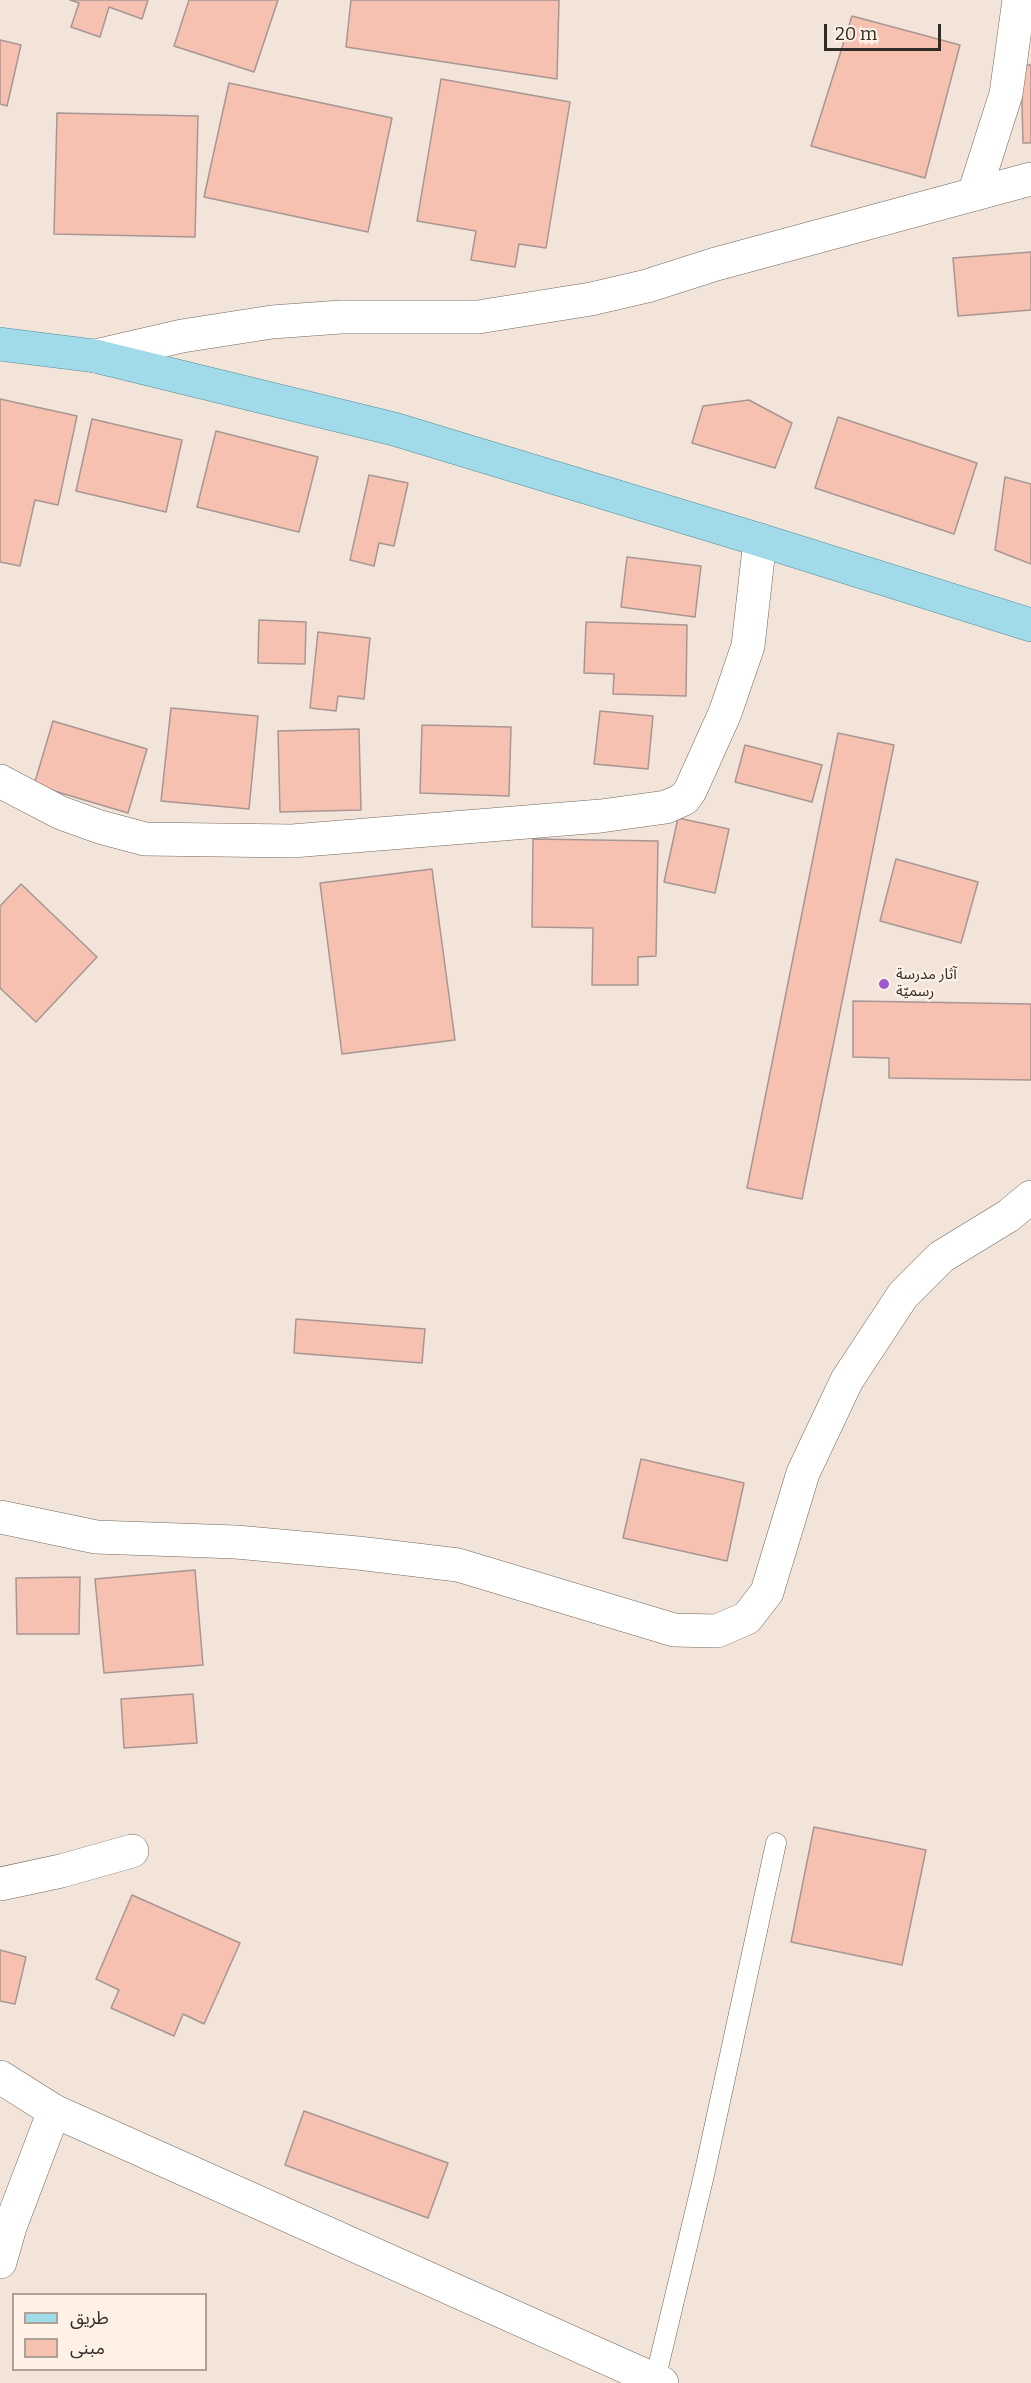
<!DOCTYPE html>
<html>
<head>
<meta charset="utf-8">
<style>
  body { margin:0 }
  #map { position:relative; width:1031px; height:2383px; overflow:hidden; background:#f2e4d9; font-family:Bitter,"Noto Sans Arabic",serif }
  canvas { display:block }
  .legend { position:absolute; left:12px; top:2293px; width:195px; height:78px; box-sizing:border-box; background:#fff1e6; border:2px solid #aca29a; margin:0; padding:8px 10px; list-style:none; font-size:18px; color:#302b27 }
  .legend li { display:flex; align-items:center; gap:12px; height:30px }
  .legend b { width:30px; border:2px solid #aca29a }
  .scale { position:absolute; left:824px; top:24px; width:117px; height:27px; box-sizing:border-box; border:3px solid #302b27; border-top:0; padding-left:8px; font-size:18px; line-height:21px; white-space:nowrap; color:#302b27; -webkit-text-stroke:4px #fff1e6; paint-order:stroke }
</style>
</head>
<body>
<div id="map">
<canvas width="1031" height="2383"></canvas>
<ul class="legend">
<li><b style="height:8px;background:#a1dae8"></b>طريق</li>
<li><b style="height:16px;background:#f7c1b2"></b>مبنى</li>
</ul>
<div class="scale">20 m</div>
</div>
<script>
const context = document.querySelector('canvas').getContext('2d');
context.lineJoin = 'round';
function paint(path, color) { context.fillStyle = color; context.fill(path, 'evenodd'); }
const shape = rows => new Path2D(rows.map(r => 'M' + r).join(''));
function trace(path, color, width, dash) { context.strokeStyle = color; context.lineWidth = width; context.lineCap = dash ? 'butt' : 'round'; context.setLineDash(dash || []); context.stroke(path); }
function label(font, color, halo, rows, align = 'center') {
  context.font = font + ' Bitter,"Noto Sans Arabic",serif'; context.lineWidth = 4.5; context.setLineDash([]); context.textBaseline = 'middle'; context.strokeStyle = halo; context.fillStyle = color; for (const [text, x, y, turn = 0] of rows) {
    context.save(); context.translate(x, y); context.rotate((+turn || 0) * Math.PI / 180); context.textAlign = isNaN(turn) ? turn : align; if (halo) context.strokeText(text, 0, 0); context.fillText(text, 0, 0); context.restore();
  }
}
const building = shape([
  [70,0,148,0,142,19,109,7,100,37,71,27,79,3,70,0],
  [189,0,278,0,254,72,174,46,189,0],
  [351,0,559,0,557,79,346,47,351,0],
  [852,16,960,45,925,178,811,146,852,16],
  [0,40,21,45,7,106,0,104,0,40],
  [1021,65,1031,65,1031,143,1023,143,1021,65],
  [441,79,570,102,546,248,519,244,515,267,471,260,476,231,417,221,441,79],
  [229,83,392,118,368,232,204,197,229,83],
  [57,113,198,116,195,237,54,234,57,113],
  [1031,252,1031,310,958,316,953,258,1031,252],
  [0,399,77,416,58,505,35,500,20,566,0,562,0,399],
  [749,400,792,423,775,468,692,443,703,406,749,400],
  [838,417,977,463,954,534,815,488,838,417],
  [92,419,182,440,166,512,76,491,92,419],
  [216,431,318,457,299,532,197,507,216,431],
  [369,475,408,483,394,546,379,543,374,566,350,560,369,475],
  [1005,477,1031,484,1031,564,995,550,1005,477],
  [627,557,701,566,695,617,621,607,627,557],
  [259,620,306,622,305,664,258,663,259,620],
  [586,622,687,625,686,696,613,694,614,674,584,673,586,622],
  [318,632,370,638,364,699,338,696,336,711,310,708,318,632],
  [171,708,258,716,249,809,161,801,171,708],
  [600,711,653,716,648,769,594,764,600,711],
  [53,721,147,749,128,813,34,785,53,721],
  [422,725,511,727,509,796,420,793,422,725],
  [359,729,361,810,280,812,278,731,359,729],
  [838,733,894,745,802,1199,747,1188,838,733],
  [745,745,822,765,812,802,735,782,745,745],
  [678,818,729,829,715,893,664,882,678,818],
  [533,839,658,841,656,956,638,957,638,985,592,985,593,928,532,927,533,839],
  [896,859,978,882,961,943,880,921,896,859],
  [432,869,455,1040,342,1054,320,883,432,869],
  [21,884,97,957,36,1022,0,988,0,906,21,884],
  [853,1001,1031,1004,1031,1080,889,1078,889,1058,853,1057,853,1001],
  [296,1319,425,1329,422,1363,294,1353,296,1319],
  [641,1459,744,1483,727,1561,623,1538,641,1459],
  [195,1570,203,1665,104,1673,95,1579,195,1570],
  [80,1577,79,1634,17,1634,16,1578,80,1577],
  [193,1694,197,1743,124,1748,121,1699,193,1694],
  [814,1827,926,1850,902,1965,791,1942,814,1827],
  [132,1895,240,1943,204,2024,183,2014,174,2036,111,2008,119,1990,96,1979,132,1895],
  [0,1950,26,1957,15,2004,0,2001,0,1950],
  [304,2111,448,2163,428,2218,285,2165,304,2111]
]);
const lane = shape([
  [655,2380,704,2175,776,1843]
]);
const street = shape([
  [974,194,1006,94,1019,0],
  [0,781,61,813,100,827,145,839,292,841,601,816,666,807,684,799,690,791,725,713,748,646,760,540],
  [0,1517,96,1537,236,1542,358,1553,458,1565,674,1630,717,1631,747,1618,767,1592,803,1473,847,1380,903,1295,941,1257,1008,1216,1031,1197],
  [0,1884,61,1871,132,1851],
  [0,2262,10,2227,54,2111]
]);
const secondary = shape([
  [95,356,182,336,272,322,341,317,478,317,591,299,647,286,716,264,1031,179],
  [0,2077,54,2111,662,2383]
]);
const primary = shape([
  [0,344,95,356,394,429,760,540,1031,625]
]);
const markers = [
  [884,984,6,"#a059cd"]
];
const poiNames = [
  ["آثار مدرسة",896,975],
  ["رسميّة",896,992]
];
paint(building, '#f7c1b2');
trace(building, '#a79692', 1.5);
trace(lane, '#72675d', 21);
trace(street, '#72675d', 34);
trace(secondary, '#72675d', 34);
trace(primary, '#518c9a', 34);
trace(lane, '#fff', 20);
trace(street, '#fff', 33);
trace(secondary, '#fff', 33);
trace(primary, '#a1dae8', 33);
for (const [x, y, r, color] of markers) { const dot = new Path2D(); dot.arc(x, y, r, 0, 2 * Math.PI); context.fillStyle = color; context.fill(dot); trace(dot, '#fff1e6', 2); }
label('15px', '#302b27', '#fff1e6', poiNames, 'left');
</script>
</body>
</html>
